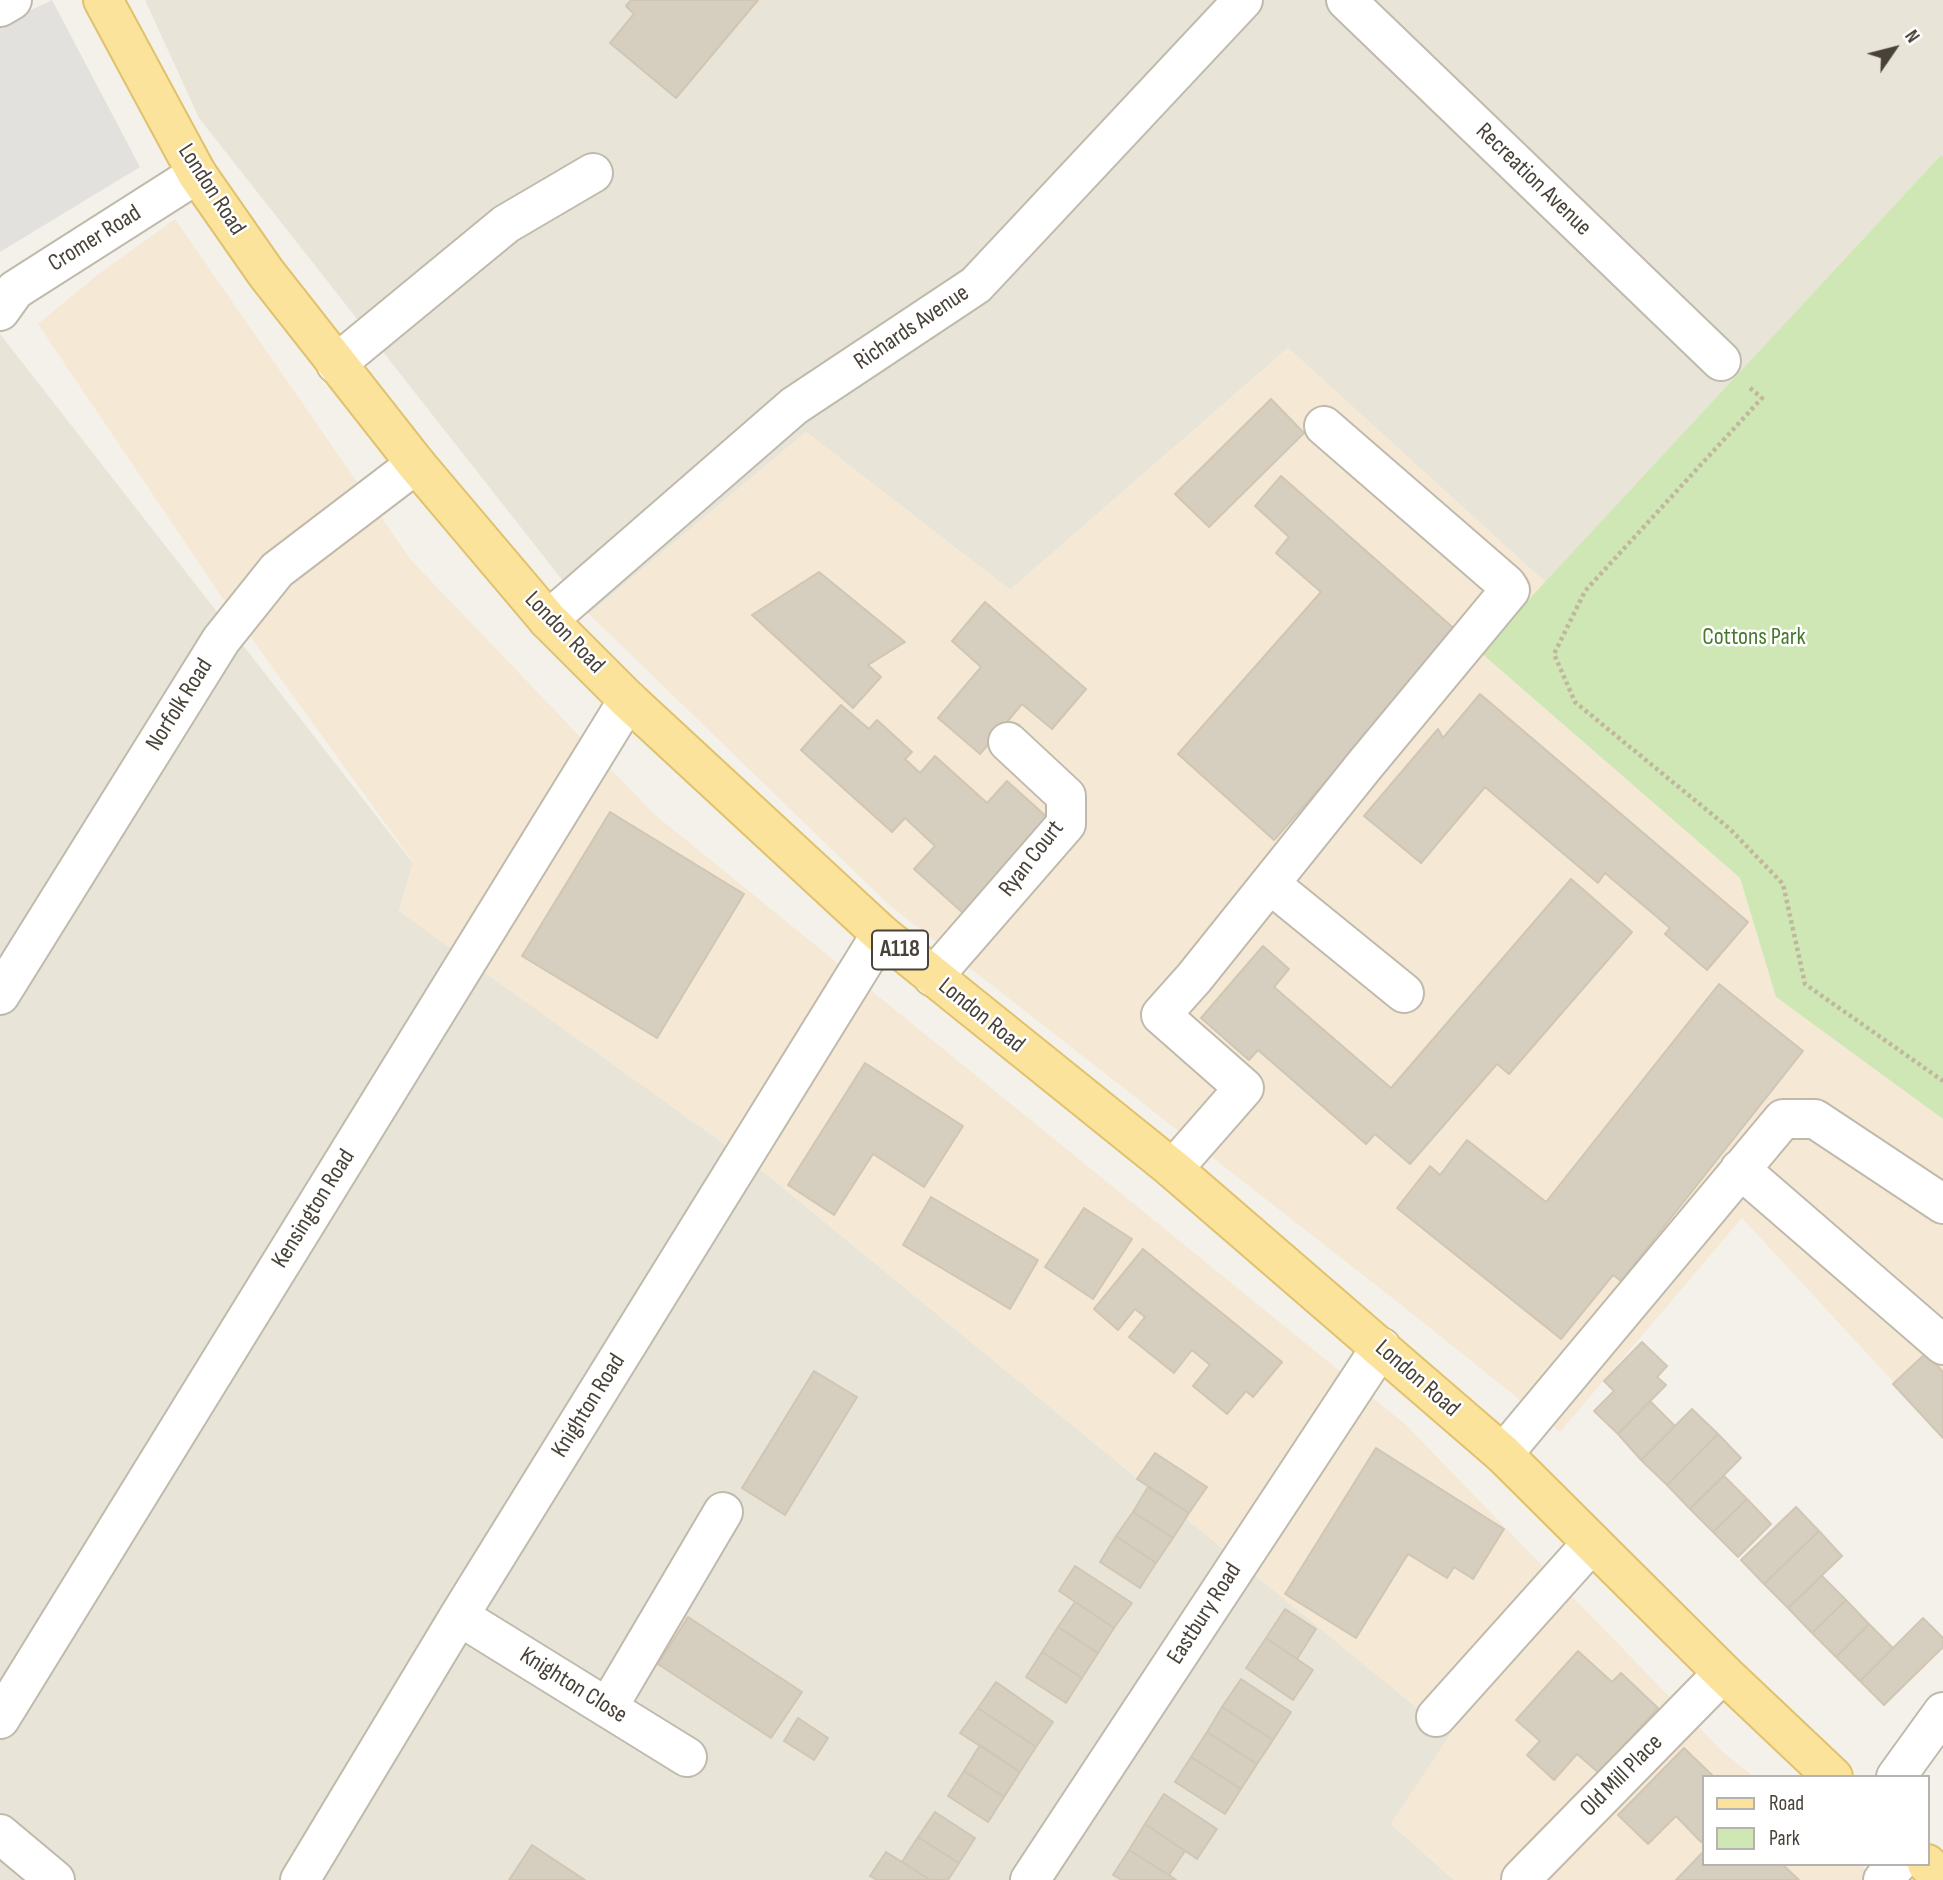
<!DOCTYPE html>
<html>
<head>
<meta charset="utf-8">
<style>
  body { margin:0 }
  #map { position:relative; width:1943px; height:1880px; overflow:hidden; background:#f4f1ea; font-family:"Sofia Sans Condensed",sans-serif }
  canvas { display:block }
  .legend { position:absolute; left:1702px; top:1775px; width:228px; height:91px; box-sizing:border-box; background:#fff; border:2px solid #b6b3af; margin:0; padding:9px 12px; list-style:none; font-size:21px; color:#484238 }
  .legend li { display:flex; align-items:center; gap:14px; height:35px }
  .legend b { width:35px; border:2px solid #b6b3af }
  .north { position:absolute; left:1859px; top:14px; width:70px; height:70px; -webkit-text-stroke:5px #fff; paint-order:stroke; rotate:55deg; font-size:19px; font-weight:700; line-height:28px; text-align:center; color:#484238 }
  .north::after { content:''; display:block; margin:auto; width:24px; height:32px; background:#484238; clip-path:polygon(50% 0,100% 100%,50% 72%,0 100%) }
</style>
</head>
<body>
<div id="map">
<canvas width="1943" height="1880"></canvas>
<ul class="legend">
<li><b style="height:9px;background:#fbe39c"></b>Road</li>
<li><b style="height:19px;background:#cee7b4"></b>Park</li>
</ul>
<div class="north">N</div>
</div>
<script>
const context = document.querySelector('canvas').getContext('2d');
context.lineJoin = 'round';
function paint(path, color) { context.fillStyle = color; context.fill(path, 'evenodd'); }
const shape = rows => new Path2D(rows.map(r => 'M' + r).join(''));
function trace(path, color, width, dash) { context.strokeStyle = color; context.lineWidth = width; context.lineCap = dash ? 'butt' : 'round'; context.setLineDash(dash || []); context.stroke(path); }
function label(font, color, halo, rows, align = 'center') {
  context.font = font + ' "Sofia Sans Condensed",sans-serif'; context.lineWidth = 5; context.setLineDash([]); context.textBaseline = 'middle'; context.strokeStyle = halo; context.fillStyle = color; for (const [text, x, y, turn = 0] of rows) {
    context.save(); context.translate(x, y); context.rotate((+turn || 0) * Math.PI / 180); context.textAlign = isNaN(turn) ? turn : align; if (halo) context.strokeText(text, 0, 0); context.fillText(text, 0, 0); context.restore();
  }
}
const residential = shape([
  [145,0,1943,0,1943,157,1941,155,1545,582,1288,348,1010,590,806,432,589,614,199,118],
  [0,334,413,863,399,911,765,1173,1450,1735,1391,1824,1454,1880,0,1880]
]);
const commercial = shape([
  [175,219,411,560,654,814,1405,1424,1723,1752,1754,1777,1703,1777,1703,1864,1859,1864,1878,1880,1454,1880,1391,1824,1450,1735,765,1173,399,911,413,862,221,596,38,324,96,276],
  [1288,348,1545,582,1480,652,1740,878,1776,997,1943,1119,1943,1436,1742,1218,1560,1432,1405,1308,888,904,589,614,806,432,1010,590]
]);
const green = shape([
  [1941,155,1943,157,1943,1119,1776,997,1740,878,1480,652]
]);
const parking = shape([
  [52,0,140,167,0,252,0,25]
]);
const building = shape([
  [631,0,758,0,676,98,610,43,634,14,626,6,631,0],
  [1271,399,1304,433,1209,527,1175,494,1271,399],
  [1281,476,1458,632,1274,840,1178,754,1321,592,1276,553,1289,537,1255,506,1281,476],
  [819,572,905,642,868,665,881,677,853,708,752,615,819,572],
  [985,602,1086,689,1052,729,1022,704,980,754,938,718,981,667,952,641,985,602],
  [1480,694,1748,922,1707,970,1665,934,1670,928,1605,873,1598,883,1485,787,1421,863,1364,816,1438,729,1443,738,1480,694],
  [841,705,869,729,877,720,912,752,905,759,920,773,935,756,987,803,1007,781,1048,818,963,913,914,869,935,846,905,818,892,832,801,750,841,705],
  [610,812,744,894,657,1038,522,956,610,812],
  [1571,879,1632,932,1509,1074,1497,1064,1410,1164,1375,1134,1366,1144,1258,1050,1249,1060,1201,1018,1263,946,1289,969,1274,987,1391,1088,1571,879],
  [1719,984,1803,1051,1621,1281,1613,1275,1561,1339,1397,1208,1430,1166,1440,1175,1467,1140,1546,1202,1719,984],
  [865,1063,963,1126,924,1187,873,1154,834,1215,788,1185,865,1063],
  [931,1197,1038,1260,1010,1309,903,1245,931,1197],
  [1084,1208,1132,1239,1093,1299,1045,1267,1084,1208],
  [1143,1249,1282,1362,1253,1397,1246,1391,1227,1414,1193,1386,1210,1365,1192,1350,1174,1373,1129,1337,1145,1317,1135,1309,1118,1330,1094,1309,1143,1249],
  [1642,1342,1667,1366,1657,1377,1666,1385,1618,1434,1594,1411,1614,1391,1604,1381,1642,1342],
  [1926,1353,1943,1372,1943,1438,1893,1384,1926,1353],
  [814,1371,857,1397,785,1515,742,1488,814,1371],
  [1650,1401,1675,1426,1641,1460,1618,1434,1650,1401],
  [1692,1409,1718,1434,1667,1485,1641,1460,1692,1409],
  [1718,1434,1741,1458,1690,1509,1667,1485,1718,1434],
  [1376,1448,1504,1529,1473,1579,1454,1567,1447,1578,1408,1554,1356,1638,1285,1594,1376,1448],
  [1155,1453,1207,1487,1189,1513,1137,1479,1155,1453],
  [1724,1476,1747,1499,1713,1532,1690,1509,1724,1476],
  [1148,1487,1189,1513,1173,1538,1133,1512,1148,1487],
  [1747,1499,1771,1524,1738,1557,1713,1532,1747,1499],
  [1796,1507,1819,1531,1764,1584,1741,1560,1796,1507],
  [1133,1512,1173,1538,1156,1563,1116,1536,1133,1512],
  [1819,1531,1842,1556,1788,1608,1764,1584,1819,1531],
  [1116,1536,1156,1563,1140,1588,1100,1562,1116,1536],
  [1075,1566,1132,1603,1114,1628,1059,1591,1075,1566],
  [1822,1576,1846,1600,1812,1633,1788,1608,1822,1576],
  [1846,1600,1869,1624,1836,1657,1812,1633,1846,1600],
  [1075,1602,1114,1628,1098,1653,1058,1627,1075,1602],
  [1285,1609,1316,1629,1297,1659,1266,1638,1285,1609],
  [688,1617,802,1692,771,1738,658,1664,688,1617],
  [1923,1618,1943,1638,1943,1647,1884,1705,1860,1681,1923,1618],
  [1869,1624,1893,1648,1860,1681,1836,1657,1869,1624],
  [1058,1627,1098,1653,1082,1678,1042,1652,1058,1627],
  [1266,1638,1313,1670,1293,1700,1246,1668,1266,1638],
  [1578,1651,1612,1682,1621,1673,1658,1708,1599,1773,1577,1754,1554,1780,1527,1755,1540,1741,1516,1720,1578,1651],
  [1042,1652,1082,1678,1066,1703,1026,1677,1042,1652],
  [1241,1679,1291,1712,1273,1740,1222,1707,1241,1679],
  [996,1682,1053,1722,1036,1747,978,1708,996,1682],
  [1222,1707,1273,1740,1257,1764,1207,1732,1222,1707],
  [978,1708,1036,1747,1020,1772,960,1733,978,1708],
  [798,1718,828,1738,814,1760,784,1741,798,1718],
  [1207,1732,1257,1764,1241,1789,1191,1757,1207,1732],
  [980,1745,1020,1772,1004,1797,964,1771,980,1745],
  [1684,1748,1714,1777,1703,1777,1703,1840,1701,1842,1676,1816,1648,1844,1618,1815,1684,1748],
  [1191,1757,1241,1789,1225,1814,1175,1782,1191,1757],
  [964,1771,1004,1797,988,1822,948,1796,964,1771],
  [1164,1794,1217,1829,1197,1859,1145,1824,1164,1794],
  [935,1812,975,1838,959,1863,918,1837,935,1812],
  [1145,1824,1185,1851,1169,1875,1129,1850,1145,1824],
  [918,1837,959,1863,948,1880,930,1880,902,1862,918,1837],
  [532,1845,585,1880,509,1880,532,1845],
  [1129,1850,1169,1875,1176,1880,1122,1880,1113,1875,1129,1850],
  [886,1852,902,1862,930,1880,877,1880,870,1876,886,1852],
  [1703,1852,1703,1864,1782,1864,1799,1880,1676,1880,1703,1852]
]);
const path = shape([
  [1750,388,1762,398,1585,591,1554,654,1575,702,1730,829,1783,884,1805,984,1943,1081]
]);
const minor = shape([
  [1346,0,1721,361],
  [0,7,12,0],
  [0,311,15,290,197,174],
  [336,364,506,224,593,173],
  [548,620,794,406,976,285,1243,0],
  [1270,884,1404,993],
  [933,977,1066,824,1066,796,1008,742],
  [0,995,221,640,277,570,416,464],
  [1173,1169,1244,1088,1161,1015,1194,978,1364,766,1510,590,1506,584,1324,426],
  [1740,1169,1943,1345],
  [1503,1454,1783,1119,1815,1119,1943,1204],
  [459,1616,687,1757],
  [608,1707,723,1512],
  [1436,1717,1592,1543],
  [0,1719,628,700],
  [1896,1777,1943,1712],
  [0,1834,55,1880],
  [1521,1879,1723,1673],
  [300,1880,459,1616,881,934],
  [1030,1880,1381,1347],
  [1883,1880,1897,1864]
]);
const major = shape([
  [103,0,197,174,266,273,416,464,548,620,628,700,881,934,1173,1169,1503,1454,1723,1673,1833,1777],
  [1927,1864,1943,1879]
]);
const shields = [
  [900,950,56]
];
const shieldNames = [
  ["A118",900,950]
];
const streetNames = [
  ["Recreation Avenue",1533,180,44],
  ["London Road",211,190,57],
  ["Cromer Road",95,239,-32],
  ["Richards Avenue",912,328,-34],
  ["London Road",564,633,46],
  ["Norfolk Road",180,705,-58],
  ["Ryan Court",1032,859,-52],
  ["London Road",981,1016,39],
  ["Kensington Road",314,1209,-58],
  ["London Road",1417,1379,41],
  ["Knighton Road",589,1406,-58],
  ["Eastbury Road",1205,1614,-57],
  ["Knighton Close",573,1686,32],
  ["Old Mill Place",1622,1776,-45]
];
const parkNames = [
  ["Cottons Park",1754,638]
];
paint(residential, '#e8e4d8');
paint(commercial, '#f5e9d6');
paint(green, '#cee7b4');
paint(parking, '#e3e1de');
paint(building, '#d6cebf');
trace(building, '#d0c6b3', 2);
trace(minor, '#c0baac', 42);
trace(major, '#e0c16c', 42);
trace(path, '#c1b69e', 4.5, [3.5, 3.5]);
trace(minor, '#fff', 38);
trace(major, '#fbe39c', 38);
for (const [x, y, w] of shields) { const box = new Path2D(); box.roundRect(x - w / 2, y - 19.5, w, 39, 5); context.fillStyle = '#fff'; context.fill(box); trace(box, '#484238', 2); }
label('bold 23px', '#484238', null, shieldNames);
label('24px', '#484238', '#fff', streetNames);
label('24px', '#47782d', '#fff', parkNames);
</script>
</body>
</html>
